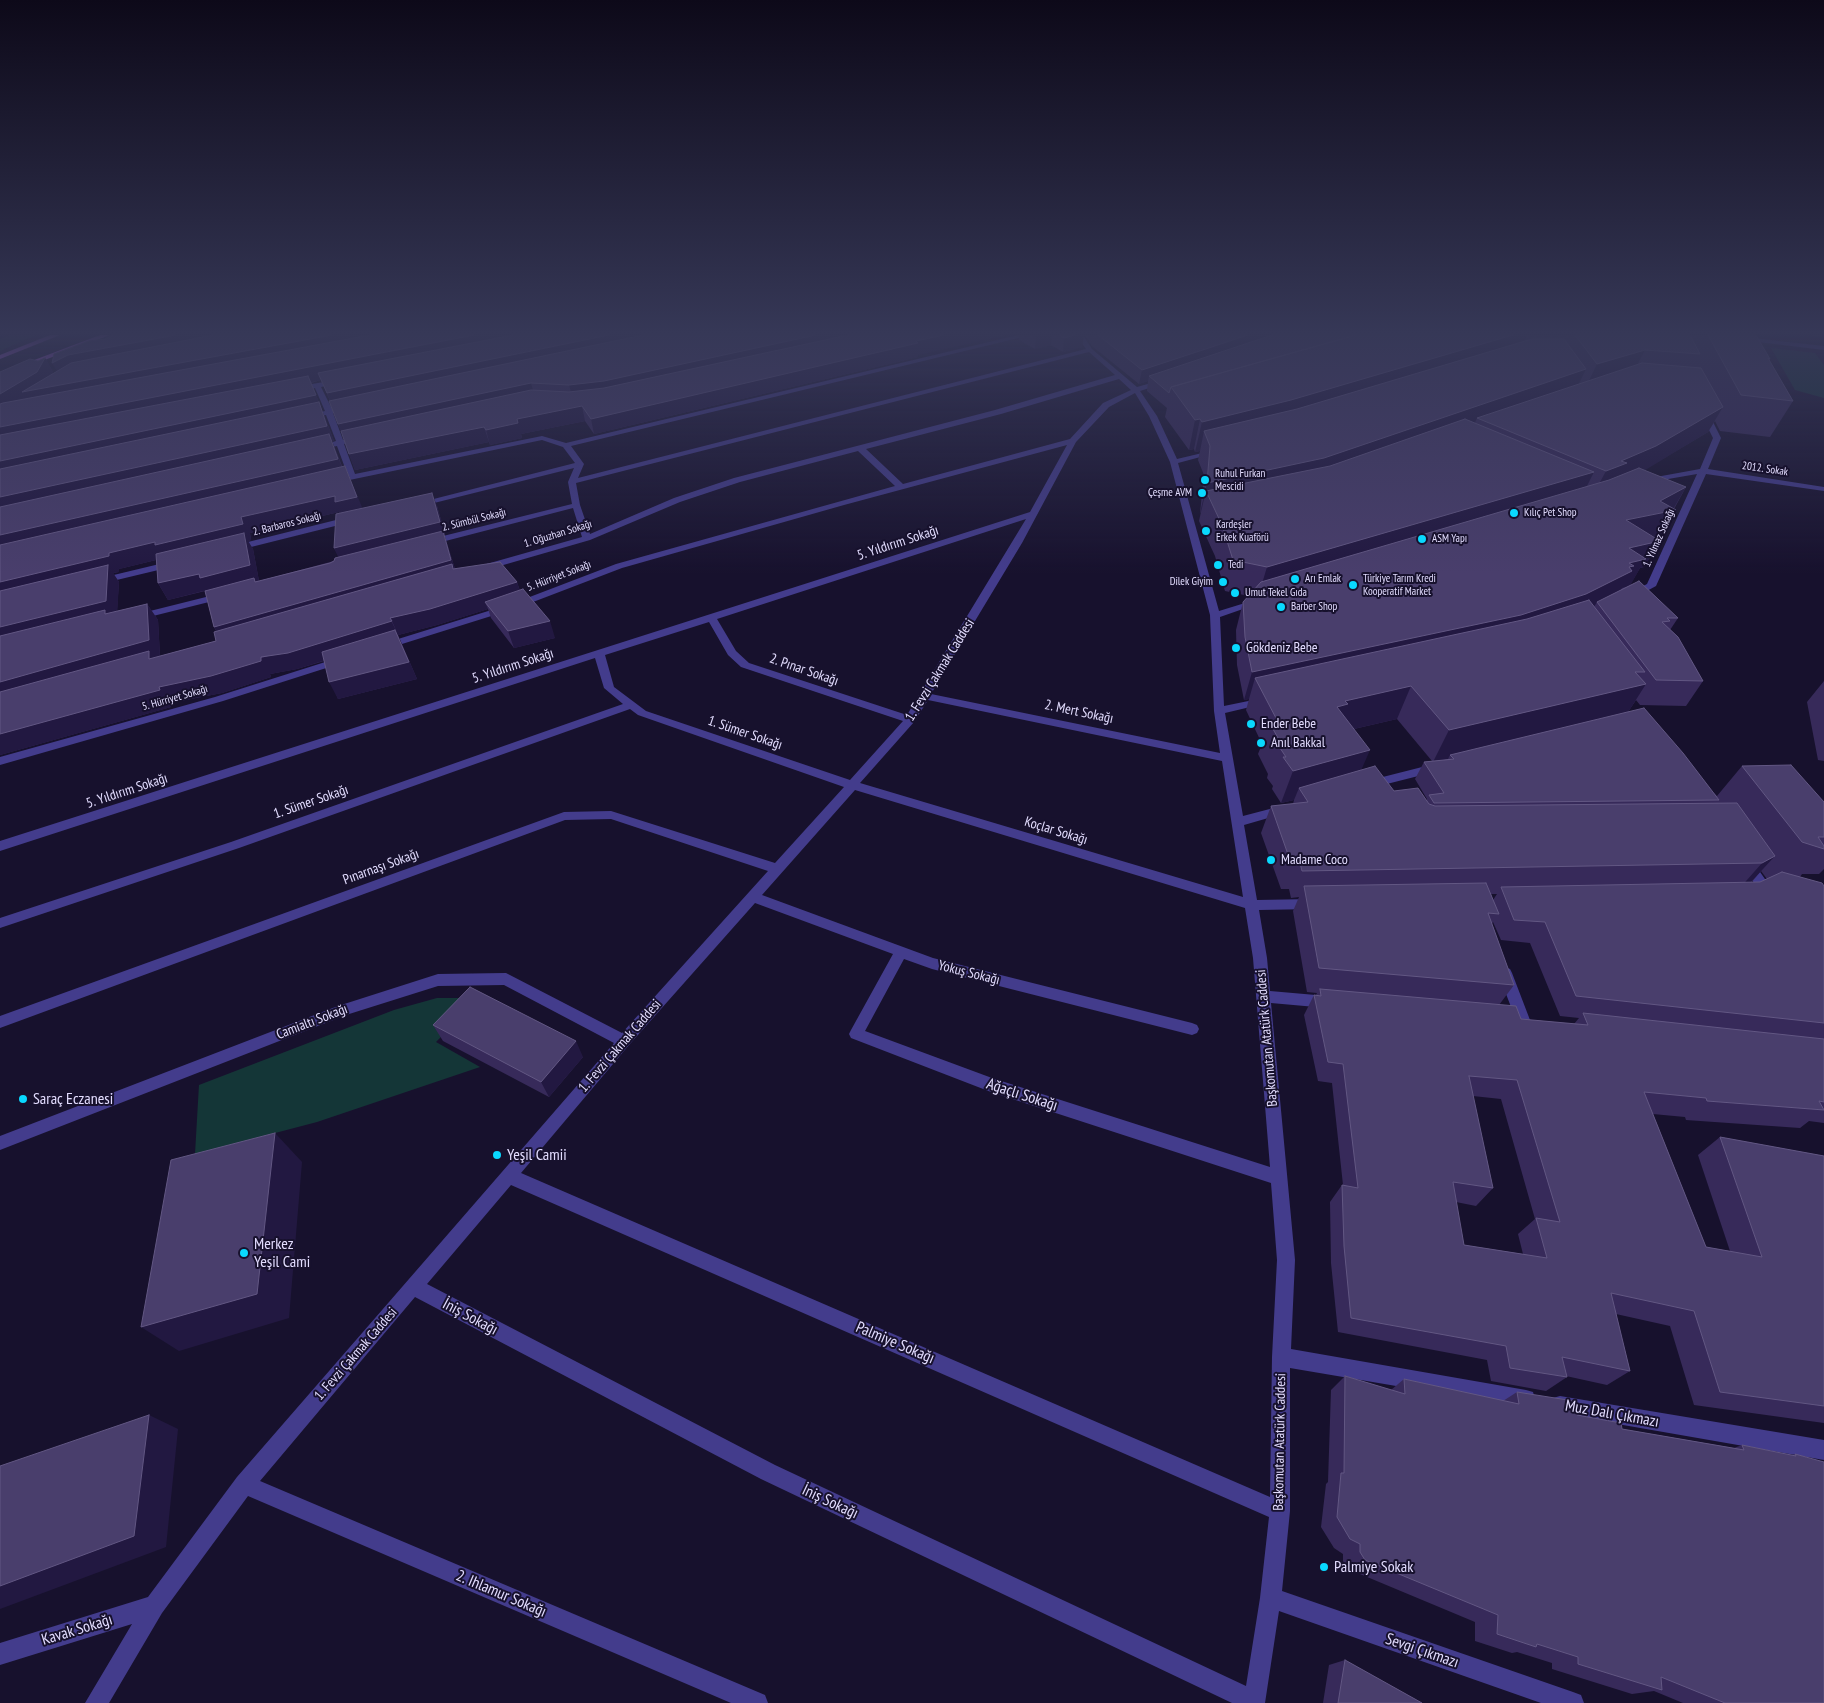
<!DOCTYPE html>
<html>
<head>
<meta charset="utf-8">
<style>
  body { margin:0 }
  canvas { display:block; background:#17112d }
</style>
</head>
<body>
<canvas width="1824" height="1703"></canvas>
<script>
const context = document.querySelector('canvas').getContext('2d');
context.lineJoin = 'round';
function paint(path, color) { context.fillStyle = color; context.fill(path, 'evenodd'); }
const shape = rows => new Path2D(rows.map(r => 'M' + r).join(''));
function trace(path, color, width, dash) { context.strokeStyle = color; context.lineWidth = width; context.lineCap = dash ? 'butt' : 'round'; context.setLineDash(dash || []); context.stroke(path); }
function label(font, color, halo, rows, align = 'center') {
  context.font = font + ' "PT Sans Narrow",sans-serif'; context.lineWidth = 4; context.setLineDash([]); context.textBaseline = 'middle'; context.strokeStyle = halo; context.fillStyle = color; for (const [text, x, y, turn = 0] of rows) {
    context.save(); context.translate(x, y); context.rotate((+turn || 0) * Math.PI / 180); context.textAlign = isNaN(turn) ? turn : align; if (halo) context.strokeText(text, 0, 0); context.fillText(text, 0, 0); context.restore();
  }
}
const green = shape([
  [9,335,36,335,0,351,0,339],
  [1771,348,1815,353,1824,365,1824,398,1795,390],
  [437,998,479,998,436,1042,480,1067,317,1122,195,1154,199,1085,394,1010]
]);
const minor = shape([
  [1018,335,1031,335,571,446,584,464,578,478,1086,349,1076,335,1083,335,1092,349,1137,387,1165,379,1165,383,1140,391,1157,416,1177,459,1215,450,1219,452,1178,463,1219,611,1258,599,1263,602,1220,617,1224,706,1263,698,1268,701,1267,703,1225,713,1243,816,1285,805,1291,809,1289,812,1244,825,1257,900,1313,899,1318,900,1320,904,1318,908,1313,909,1259,910,1267,958,1270,991,1327,996,1332,998,1334,1002,1332,1006,1327,1008,1271,1003,1295,1260,1291,1349,1526,1390,1533,1392,1535,1399,1533,1406,1526,1408,1290,1368,1290,1511,1282,1591,1573,1692,1581,1695,1584,1703,1541,1703,1279,1611,1265,1703,1232,1703,761,1479,415,1297,260,1481,765,1695,768,1703,731,1703,248,1496,162,1613,109,1703,85,1703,132,1624,0,1665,0,1643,148,1597,237,1477,614,1043,504,985,438,986,346,1015,0,1150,0,1136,338,1006,438,974,506,973,622,1033,768,871,611,819,565,820,0,1028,0,1016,564,812,611,811,775,863,844,787,638,715,630,709,239,848,0,928,0,918,231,842,623,704,604,688,595,658,0,851,0,841,1030,512,1067,445,844,505,622,568,520,607,386,649,381,646,382,644,514,603,616,564,895,486,858,451,740,482,680,502,590,540,486,570,483,569,483,565,582,537,573,508,430,545,426,542,427,540,572,504,568,482,574,468,418,507,414,504,575,463,563,447,542,440,335,483,331,481,332,479,348,476,337,446,317,450,313,448,336,441,326,415,307,419,303,417,325,411,315,388,297,391,293,389,294,387,342,379,342,383,321,387,332,409,348,406,352,408,333,413,343,440,361,436,365,438,344,444,355,474,542,436,566,443,1018,335],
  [1089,352,1115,375,995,410,734,478,674,498,590,534,580,505,576,483,1089,352],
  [1119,379,1131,390,1103,403,1070,439,903,484,866,449,1001,414,1119,379],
  [1135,393,1149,416,1170,462,1210,615,1214,711,1220,753,931,694,1022,543,1076,442,1109,407,1135,393],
  [1026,519,907,715,749,663,736,651,717,619,1026,519],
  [709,622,728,655,741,667,903,721,850,780,646,711,614,687,605,655,709,622],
  [928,700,1222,761,1243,897,860,783,914,722,928,700],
  [855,790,1245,908,1253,958,1270,1167,992,1078,865,1031,904,959,932,969,1192,1035,1197,1033,1199,1029,1197,1025,1192,1023,933,958,762,895,855,790],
  [755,903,893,954,851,1030,849,1034,851,1038,991,1092,1271,1183,1277,1260,1272,1357,1270,1497,521,1173,629,1045,755,903],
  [511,1185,1269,1517,1260,1598,1246,1686,775,1465,427,1284,511,1185],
  [1744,337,1824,346,1824,350,1742,340,1742,338,1744,337],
  [1701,410,1707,410,1721,438,1708,469,1824,487,1824,491,1706,474,1656,586,1634,598,1628,598,1628,594,1647,584,1697,474,1645,483,1641,481,1645,479,1700,469,1713,438,1700,412,1701,410],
  [352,516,356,519,355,521,235,551,230,548,232,546,352,516],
  [172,561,177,564,175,566,100,584,95,581,97,579,172,561],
  [222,593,225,594,225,598,137,620,132,617,134,615,222,593],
  [341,657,345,658,346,660,345,662,223,701,0,765,0,757,215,697,341,657],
  [1434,764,1438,765,1440,768,1438,771,1371,788,1365,784,1367,781,1434,764],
  [1747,857,1751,859,1767,882,1768,885,1767,888,1757,888,1743,865,1741,862,1743,859,1747,857],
  [1505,967,1510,969,1512,973,1530,1020,1528,1024,1523,1026,1518,1024,1516,1020,1498,973,1500,969,1505,967],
  [1560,1396,1824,1440,1824,1460,1560,1414,1553,1412,1551,1405,1553,1398,1560,1396]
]);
const major = shape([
  [50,335,60,335,0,359,0,355,50,335],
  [100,335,110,335,0,377,0,373,100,335]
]);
const wall = shape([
  [1019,335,1084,335,1082,347,1063,352,1051,345,1035,349,1019,340],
  [1085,335,1756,335,1770,359,1769,361,1793,401,1770,437,1720,431,1715,421,1708,432,1644,470,1686,487,1674,509,1660,536,1654,537,1660,541,1644,567,1640,568,1630,585,1678,618,1670,630,1703,681,1686,706,1640,705,1636,700,1628,712,1717,796,1742,766,1824,802,1824,869,1819,874,1802,874,1800,877,1824,886,1824,1123,1809,1121,1800,1128,1686,1120,1685,1117,1653,1114,1706,1247,1730,1251,1698,1155,1720,1137,1824,1156,1824,1423,1694,1405,1670,1326,1616,1314,1630,1371,1607,1385,1566,1376,1567,1377,1546,1391,1491,1381,1487,1360,1338,1332,1331,1263,1330,1202,1342,1185,1343,1185,1332,1083,1318,1081,1304,1015,1314,995,1316,995,1317,993,1307,992,1293,911,1299,897,1291,898,1289,889,1281,889,1261,833,1271,806,1293,804,1294,800,1281,803,1272,789,1273,786,1267,778,1268,774,1258,754,1262,744,1246,710,1249,699,1244,700,1237,665,1236,630,1243,602,1249,596,1225,591,1215,556,1199,521,1201,512,1200,513,1204,475,1198,460,1200,451,1195,452,1194,449,1189,450,1165,417,1167,408,1147,391,1148,381,1139,384,1092,346],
  [1397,719,1432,761,1424,762,1415,779,1427,799,1427,800,1394,791,1361,770,1354,729],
  [1761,871,1767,879,1760,882,1751,883],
  [1491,894,1497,894,1493,900],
  [1493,922,1501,940,1530,943,1560,1016,1579,1018,1574,1024,1521,1019,1499,1005,1514,985,1492,924],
  [1473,1096,1501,1099,1535,1219,1518,1234,1523,1254,1464,1245,1456,1202,1476,1206,1493,1188],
  [1809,335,1822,335,1821,337],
  [918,355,918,357,594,434,585,421,521,434,522,438,490,445,489,442,355,470,330,401,321,380,311,383,322,410,334,441,332,441,342,466,362,509,437,506,445,534,444,534,455,569,517,582,520,591,555,638,514,648,491,618,488,609,437,625,398,635,417,679,338,699,324,661,297,669,270,674,271,677,222,693,170,703,171,707,0,755,38,361,45,358,53,372,52,374],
  [339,512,340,514,334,548,339,557,334,561,259,581,253,549,248,541,251,540,250,533],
  [156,560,158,583,168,600,205,591,214,627,216,631,216,641,160,656,158,620,147,604,117,611,119,582,113,573,119,572,119,569],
  [1824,681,1824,761,1818,760,1807,702],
  [433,1025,583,1057,549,1097,443,1041],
  [1345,1376,1391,1390,1404,1379,1503,1401,1517,1392,1577,1415,1622,1429,1734,1448,1742,1445,1792,1455,1795,1454,1824,1703,1683,1703,1654,1691,1632,1694,1552,1669,1552,1663,1517,1652,1512,1653,1475,1641,1475,1622,1348,1569,1343,1561,1343,1554,1334,1548,1321,1527,1326,1484,1328,1482,1331,1390],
  [1345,1660,1422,1703,1323,1703,1329,1665]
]);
const shadedWall = shape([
  [176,335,256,335,61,378,52,363,68,355],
  [332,335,412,335,0,415,0,394,45,358,53,372,46,387],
  [474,335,548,335,0,444,0,427],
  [609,335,678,335,333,408,327,393],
  [816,335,880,335,573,399,569,385],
  [944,335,1007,335,918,355,918,357,594,434,591,419,916,341],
  [1036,335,1052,335,1051,345,1035,349],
  [1075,335,1084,335,1082,347,1063,352,1064,338],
  [1248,335,1287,335,1149,376,1148,381,1139,384,1142,370],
  [1513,335,1527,335,1517,359,1210,446,1204,431,1200,451,1195,452,1202,422],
  [1645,350,1630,379,1583,393,1597,364],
  [1586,369,1573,396,1477,418,1471,432,1314,487,1206,491,1201,512,1200,513,1207,483],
  [531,383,535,397,344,439,338,424],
  [316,395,334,441,332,441,345,475,0,554,0,461],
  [582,406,585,421,521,434,522,438,490,445,486,430,517,419],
  [1723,407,1708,432,1642,472,1592,497,1606,471,1621,461],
  [1200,419,1194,449,1189,450,1195,420],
  [484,427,489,442,355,470,349,454],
  [345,466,364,512,342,518,339,512,250,533,251,540,248,541,253,549,259,581,207,590,168,600,158,583,199,574,250,565,164,558,119,569,119,572,113,573,119,582,117,617,0,647,0,582,241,517],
  [1594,472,1579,502,1258,597,1267,567],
  [1686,487,1672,511,1676,510,1660,536,1611,546,1626,520],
  [432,493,437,506,445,534,444,534,456,572,221,639,214,627,340,561,334,548],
  [1660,541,1644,567,1640,568,1630,586,1622,588,1616,598,1597,602,1592,610,1255,678,1249,699,1244,700,1252,672,1629,548],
  [517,582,522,598,485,602,488,609,437,625,398,635,390,618],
  [147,604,158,620,160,657,0,703,0,682],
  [392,621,417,679,338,699,329,682,399,637,297,669,270,674,271,677,222,693,170,703,171,707,0,755,0,734,159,687],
  [550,621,555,638,514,648,508,631],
  [1646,684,1625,717,1450,755,1448,759,1433,762,1449,730],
  [1411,686,1397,719,1336,733,1337,707,1345,701],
  [1370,750,1356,782,1299,788,1294,800,1281,803,1293,771],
  [1775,856,1751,882,1739,889,1762,863],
  [576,1041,583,1057,549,1097,541,1082],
  [275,1133,302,1162,289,1318,179,1351,141,1327],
  [149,1415,178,1429,166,1547,0,1609,0,1586]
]);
const building = shape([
  [113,335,176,335,68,355,52,363,54,354,89,341,105,339,113,335],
  [213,335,332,335,22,392,71,363,213,335],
  [370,335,474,335,0,427,0,404,3,403,370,335],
  [513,335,609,335,327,393,318,373,513,335],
  [643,335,816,335,604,381,569,385,531,383,338,424,329,401,643,335],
  [848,335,944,335,916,341,918,343,591,419,582,406,517,419,518,423,486,430,484,427,349,454,341,431,531,390,569,392,604,388,848,335],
  [1060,335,1075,335,1064,338,1060,335],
  [1098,335,1248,335,1142,370,1098,335],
  [1272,335,1356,335,1171,387,1169,393,1149,376,1272,335],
  [1356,335,1513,335,1291,400,1202,422,1200,419,1195,420,1171,387,1356,335],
  [1575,335,1690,335,1700,354,1645,350,1597,364,1575,335],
  [1708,335,1756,335,1770,359,1768,358,1793,401,1741,395,1708,335],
  [1532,339,1564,339,1586,369,1324,458,1207,483,1210,446,1204,431,1297,409,1532,339],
  [45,358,37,372,0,394,0,372,30,359,38,361,45,358],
  [1642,363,1701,368,1723,407,1656,446,1621,461,1627,463,1606,471,1477,418,1642,363],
  [308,376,316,395,0,461,0,435,308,376],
  [319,402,327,426,0,497,0,469,319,402],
  [1465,419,1594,472,1267,567,1233,560,1222,525,1206,491,1330,466,1465,419],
  [329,434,338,459,0,535,0,507,329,434],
  [345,466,357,497,335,502,335,496,241,517,243,524,155,545,155,542,109,553,109,556,0,582,0,545,345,466],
  [1639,468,1686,487,1660,501,1676,510,1626,520,1660,541,1629,548,1646,559,1629,563,1634,566,1629,567,1632,571,1586,594,1521,615,1252,672,1245,637,1243,602,1261,582,1609,480,1639,468],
  [432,493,440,522,334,548,336,514,432,493],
  [443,531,451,560,214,627,205,591,254,578,255,582,330,563,334,561,335,558,443,531],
  [244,533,250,565,200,578,199,574,158,583,156,554,244,533],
  [500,562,517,582,430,609,390,618,392,621,288,653,261,657,261,661,211,676,159,687,160,690,0,734,0,692,149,651,149,659,216,641,214,632,452,564,453,569,500,562],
  [108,565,106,601,0,627,0,591,108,565],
  [1639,581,1678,618,1667,618,1670,621,1662,622,1678,637,1703,681,1656,680,1597,602,1639,581],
  [523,589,550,621,508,631,485,602,523,589],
  [1589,600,1645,672,1635,672,1646,684,1449,730,1411,686,1345,701,1348,704,1337,707,1370,750,1293,771,1283,757,1286,757,1278,745,1282,745,1269,722,1277,720,1255,678,1527,619,1589,600],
  [147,604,149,640,0,682,0,636,105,610,105,614,147,604],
  [395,630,409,662,329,682,322,652,395,630],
  [1644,708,1683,753,1719,800,1434,803,1429,795,1444,793,1424,762,1454,759,1450,755,1644,708],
  [1791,765,1824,802,1824,837,1818,837,1824,846,1824,849,1802,842,1742,766,1791,765],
  [1375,766,1394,791,1418,788,1429,804,1435,806,1737,803,1775,856,1762,863,1302,871,1300,863,1291,863,1271,806,1308,802,1299,788,1375,766],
  [1782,872,1822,883,1824,886,1824,1023,1576,996,1545,922,1514,920,1501,887,1760,882,1782,872],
  [1486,883,1499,914,1488,913,1514,985,1319,968,1304,886,1486,883],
  [470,987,576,1041,541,1082,433,1025,470,987],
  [1320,989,1516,1006,1521,1019,1588,1025,1583,1013,1824,1039,1824,1102,1819,1101,1824,1110,1707,1101,1706,1098,1644,1092,1706,1247,1762,1257,1720,1137,1824,1156,1824,1406,1720,1392,1694,1311,1611,1293,1630,1371,1562,1357,1567,1377,1510,1368,1506,1346,1351,1318,1344,1246,1342,1185,1358,1188,1343,1064,1328,1062,1314,995,1321,996,1320,989],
  [1469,1076,1517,1080,1560,1222,1536,1218,1547,1258,1464,1245,1453,1182,1493,1188,1469,1076],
  [275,1133,257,1294,141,1327,171,1160,275,1133],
  [1345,1376,1405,1394,1404,1379,1519,1404,1517,1392,1574,1401,1577,1415,1621,1423,1622,1429,1744,1450,1742,1445,1796,1456,1795,1454,1824,1462,1824,1703,1725,1703,1661,1677,1662,1690,1578,1664,1578,1657,1537,1644,1536,1647,1497,1634,1498,1615,1365,1560,1360,1552,1360,1544,1350,1539,1337,1517,1341,1473,1344,1473,1345,1376],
  [149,1415,134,1536,0,1586,0,1466,149,1415],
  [1345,1660,1422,1703,1338,1703,1345,1660]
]);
const markers = [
  [1205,480,5,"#09d9ff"],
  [1202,493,5,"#09d9ff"],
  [1514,513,5,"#09d9ff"],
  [1206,531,5,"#09d9ff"],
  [1422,539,5,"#09d9ff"],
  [1218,565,5,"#09d9ff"],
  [1295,579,5,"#09d9ff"],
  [1223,582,5,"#09d9ff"],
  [1353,585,5,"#09d9ff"],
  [1235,593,5,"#09d9ff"],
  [1281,607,5,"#09d9ff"],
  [1236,648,5,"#09d9ff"],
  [1251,724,5,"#09d9ff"],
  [1261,743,5,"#09d9ff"],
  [1271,860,5,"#09d9ff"],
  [23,1099,5,"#09d9ff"],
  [497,1155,5,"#09d9ff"],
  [244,1253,5,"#09d9ff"],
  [1324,1567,5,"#09d9ff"]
];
const farStreetnames = [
  ["2012. Sokak",1765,469,8],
  ["2. Sümbül Sokağı",474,520,-14],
  ["2. Barbaros Sokağı",287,524,-14],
  ["1. Oğuzhan Sokağı",558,534,-17],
  ["1. Yılmaz Sokağı",1659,538,-66],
  ["5. Hürriyet Sokağı",559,576,-21],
  ["5. Hürriyet Sokağı",175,698,-16]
];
const farPoinames = [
  ["Ruhul Furkan",1215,474],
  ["Mescidi",1215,487],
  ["Çeşme AVM",1192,493,"right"],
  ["Kılıç Pet Shop",1524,513],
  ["Kardeşler",1216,525],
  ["Erkek Kuaförü",1216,538],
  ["ASM Yapı",1432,539],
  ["Tedi",1228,565],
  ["Arı Emlak",1305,579],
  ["Türkiye Tarım Kredi",1363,579],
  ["Kooperatif Market",1363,592],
  ["Dilek Giyim",1213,582,"right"],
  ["Umut Tekel Gıda",1245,593],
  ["Barber Shop",1291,607]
];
const streetNames = [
  ["5. Yıldırım Sokağı",898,543,-18],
  ["5. Yıldırım Sokağı",513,666,-18],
  ["2. Pınar Sokağı",804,670,19],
  ["1. Fevzi Çakmak Caddesi",940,670,-58],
  ["2. Mert Sokağı",1079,712,12],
  ["1. Sümer Sokağı",745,733,19],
  ["5. Yıldırım Sokağı",127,791,-18],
  ["1. Sümer Sokağı",311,802,-19],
  ["Koçlar Sokağı",1056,831,17],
  ["Pınarnaşı Sokağı",381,867,-20],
  ["Yokuş Sokağı",969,973,14],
  ["Camialtı Sokağı",312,1022,-21],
  ["Başkomutan Atatürk Caddesi",1267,1038,-95],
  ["1. Fevzi Çakmak Caddesi",620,1046,-49],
  ["1. Fevzi Çakmak Caddesi",356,1354,-49],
  ["Başkomutan Atatürk Caddesi",1280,1442,-89]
];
const poiNames = [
  ["Gökdeniz Bebe",1246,648],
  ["Ender Bebe",1261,724],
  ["Anıl Bakkal",1271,743],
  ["Madame Coco",1281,860]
];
const nearStreetnames = [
  ["Ağaçlı Sokağı",1022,1095,18],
  ["İniş Sokağı",470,1317,28],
  ["Palmiye Sokağı",895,1343,23],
  ["Muz Dalı Çıkmazı",1612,1414,10],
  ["İniş Sokağı",830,1502,25],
  ["2. Ihlamur Sokağı",501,1594,23],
  ["Kavak Sokağı",77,1630,-17],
  ["Sevgi Çıkmazı",1422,1651,19]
];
const nearPoinames = [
  ["Saraç Eczanesi",33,1099],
  ["Yeşil Camii",507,1155],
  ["Merkez",254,1244],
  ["Yeşil Cami",254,1262],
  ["Palmiye Sokak",1334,1567]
];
paint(green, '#143637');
paint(minor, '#433c8c');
paint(major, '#cd64ff');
paint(wall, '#372a5a');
paint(shadedWall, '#221841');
paint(building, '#493e6c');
trace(building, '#625783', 1);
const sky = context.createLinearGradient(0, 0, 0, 574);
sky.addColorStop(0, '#0d0919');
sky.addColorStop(0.58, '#363857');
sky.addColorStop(1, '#36385700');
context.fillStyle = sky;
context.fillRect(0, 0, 1824, 574);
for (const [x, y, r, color] of markers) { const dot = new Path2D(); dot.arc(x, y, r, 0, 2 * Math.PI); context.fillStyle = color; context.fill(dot); trace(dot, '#17112d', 2); }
label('11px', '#e3ddff', '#17112d', farStreetnames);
label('11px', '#e3ddff', '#17112d', farPoinames, 'left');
label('14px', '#e3ddff', '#17112d', streetNames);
label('14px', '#e3ddff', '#17112d', poiNames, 'left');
label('16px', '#e3ddff', '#17112d', nearStreetnames);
label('16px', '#e3ddff', '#17112d', nearPoinames, 'left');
</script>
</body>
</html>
